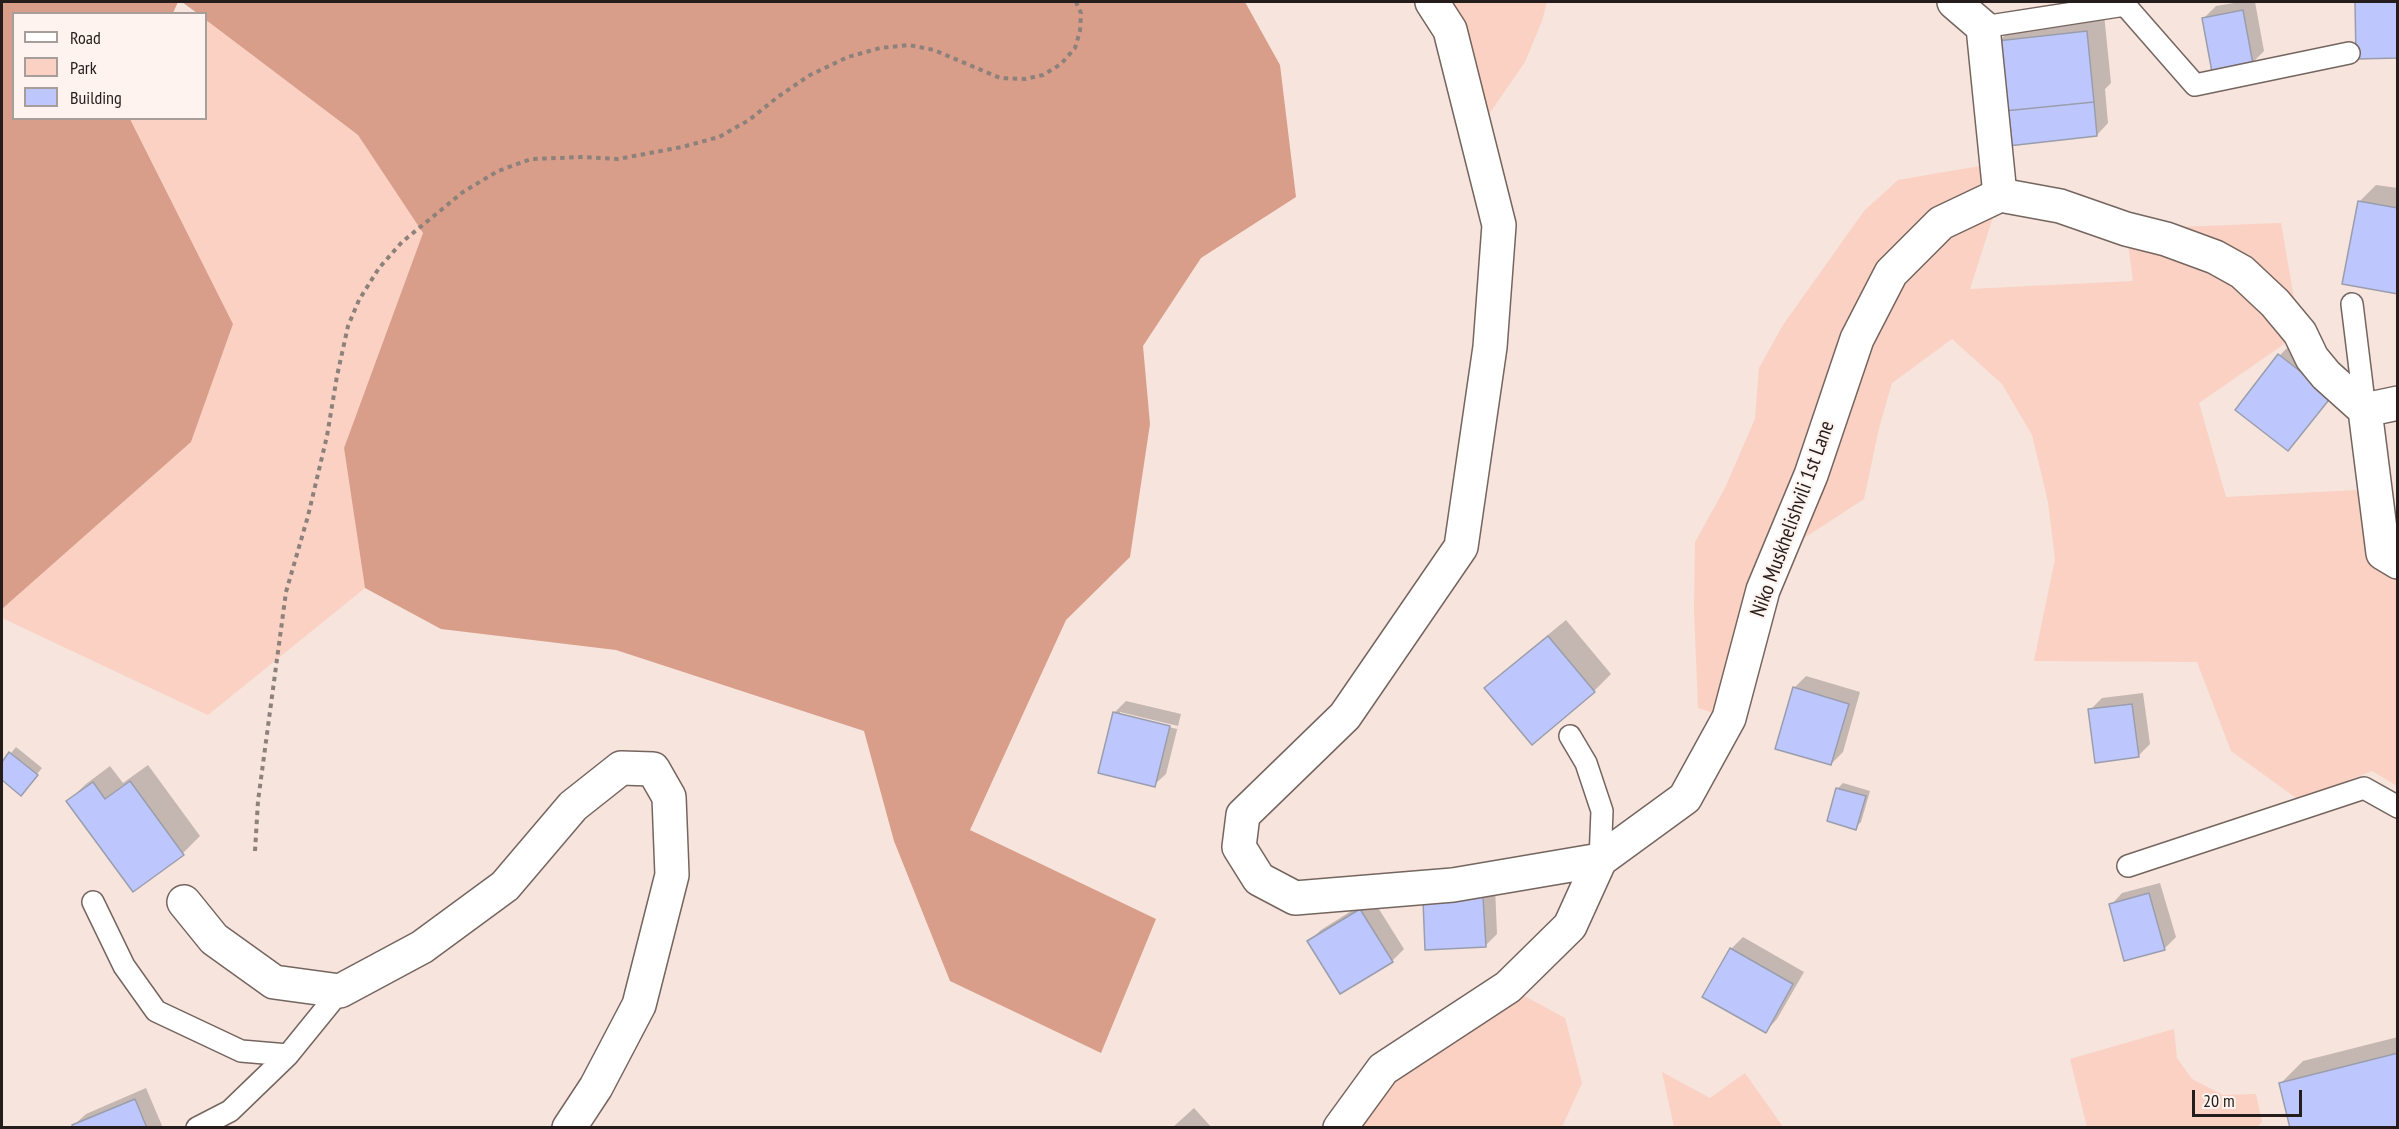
<!DOCTYPE html>
<html>
<head>
<meta charset="utf-8">
<style>
  body { margin:0 }
  #map { position:relative; width:2399px; height:1129px; overflow:hidden; background:#f6e4dd; font-family:"PT Sans Narrow",sans-serif }
  canvas { display:block }
  .frame { position:absolute; inset:0; border:3px solid #241d1b; pointer-events:none }
  .legend { position:absolute; left:12px; top:12px; width:195px; height:108px; box-sizing:border-box; background:#fef3ef; border:2px solid #a79d9a; margin:0; padding:8px 10px; list-style:none; font-size:18px; color:#241d1b }
  .legend li { display:flex; align-items:center; gap:12px; height:30px }
  .legend b { width:30px; border:2px solid #a79d9a }
  .scale { position:absolute; left:2192px; top:1090px; width:110px; height:27px; box-sizing:border-box; border:3px solid #241d1b; border-top:0; padding-left:8px; font-size:18px; line-height:21px; white-space:nowrap; color:#241d1b; -webkit-text-stroke:4px #fef3ef; paint-order:stroke }
</style>
</head>
<body>
<div id="map">
<canvas width="2399" height="1129"></canvas>
<div class="frame"></div>
<ul class="legend">
<li><b style="height:8px;background:#fff"></b>Road</li>
<li><b style="height:16px;background:#fad1c2"></b>Park</li>
<li><b style="height:16px;background:#bec7fd"></b>Building</li>
</ul>
<div class="scale">20 m</div>
</div>
<script>
const context = document.querySelector('canvas').getContext('2d');
context.lineJoin = 'round';
function paint(path, color) { context.fillStyle = color; context.fill(path, 'evenodd'); }
const shape = rows => new Path2D(rows.map(r => 'M' + r).join(''));
function trace(path, color, width, dash) { context.strokeStyle = color; context.lineWidth = width; context.lineCap = dash ? 'butt' : 'round'; context.setLineDash(dash || []); context.stroke(path); }
function label(font, color, halo, rows, align = 'center') {
  context.font = font + ' "PT Sans Narrow",sans-serif'; context.lineWidth = 4.5; context.setLineDash([]); context.textBaseline = 'middle'; context.strokeStyle = halo; context.fillStyle = color; for (const [text, x, y, turn = 0] of rows) {
    context.save(); context.translate(x, y); context.rotate((+turn || 0) * Math.PI / 180); context.textAlign = isNaN(turn) ? turn : align; if (halo) context.strokeText(text, 0, 0); context.fillText(text, 0, 0); context.restore();
  }
}
const green = shape([
  [1432,2,1547,2,1542,21,1525,62,1476,133],
  [206,20,358,135,423,233,344,448,365,588,208,715,2,618,2,609,191,442,233,324,130,119,206,118],
  [1997,163,2000,195,1970,289,2133,281,2126,229,2281,223,2300,333,2199,403,2226,497,2375,489,2397,562,2397,786,2372,771,2299,800,2231,751,2197,662,2034,661,2055,559,2048,502,2032,435,2002,384,1952,339,1892,383,1879,428,1864,499,1778,555,1729,718,1698,708,1694,609,1695,542,1725,488,1755,419,1759,368,1783,325,1864,211,1898,180],
  [1508,987,1565,1018,1582,1083,1562,1127,1340,1128,1383,1069],
  [2174,1029,2177,1058,2192,1079,2223,1095,2256,1094,2262,1122,2257,1127,2087,1127,2070,1059],
  [1662,1072,1710,1098,1745,1073,1783,1127,1674,1127]
]);
const forest = shape([
  [2,2,178,2,173,13,14,14,14,118,130,119,233,324,191,442,2,609],
  [182,2,1245,2,1280,65,1296,197,1201,258,1143,346,1150,424,1130,557,1066,620,970,830,1156,919,1101,1053,950,981,894,841,864,731,616,650,441,629,365,588,344,448,423,233,358,135,206,20,206,14,197,13]
]);
const shadow = shape([
  [2240,2,2255,2,2264,51,2253,62,2204,18,2216,6],
  [2356,2,2398,2,2398,56,2358,57],
  [2104,14,2111,83,2105,89,2108,123,2097,135,1999,41,2016,24],
  [2376,185,2398,188,2398,292,2359,202],
  [2291,344,2342,383,2288,449,2280,355],
  [1566,620,1611,674,1594,691,1486,688,1504,671],
  [1806,676,1860,692,1843,752,1831,764,1794,688],
  [2143,693,2150,744,2138,756,2090,710,2102,698],
  [1126,701,1181,714,1166,774,1154,785,1114,713],
  [1120,712,1178,726,1177,729,1120,715],
  [16,747,42,768,21,794,2,778,2,764],
  [148,765,200,836,183,853,68,801,86,784,110,766,123,783],
  [1843,783,1870,791,1861,822,1855,828,1838,788],
  [2160,883,2176,937,2164,949,2111,905,2122,893],
  [1495,886,1497,934,1485,946,1424,900],
  [1372,898,1404,949,1392,961,1309,941,1321,930],
  [1743,937,1804,972,1777,1019,1766,1031,1731,949],
  [2398,1037,2398,1127,2281,1083,2303,1061],
  [146,1088,163,1128,75,1128,74,1125,86,1114],
  [1194,1108,1212,1128,1172,1128]
]);
const building = shape([
  [2355,2,2398,2,2398,58,2356,59,2355,2],
  [2243,10,2253,64,2212,72,2202,18,2243,10],
  [2087,31,2094,102,2004,111,1997,41,2087,31],
  [2094,102,2097,136,2008,146,2004,111,2094,102],
  [2358,201,2398,208,2398,294,2342,284,2358,201],
  [2278,354,2332,396,2288,451,2235,410,2278,354],
  [1548,636,1595,692,1532,745,1484,688,1548,636],
  [1793,687,1849,704,1831,765,1775,749,1793,687],
  [2132,704,2139,757,2095,763,2088,709,2132,704],
  [1113,712,1170,726,1155,787,1098,773,1113,712],
  [9,752,38,775,21,796,2,780,2,762,9,752],
  [130,781,184,855,133,892,66,801,93,782,105,799,130,781],
  [1836,788,1866,796,1856,830,1827,821,1836,788],
  [2149,893,2165,950,2124,961,2109,904,2149,893],
  [1483,897,1486,947,1425,950,1423,900,1483,897],
  [1360,909,1393,962,1340,994,1307,941,1360,909],
  [1730,948,1793,984,1766,1033,1702,997,1730,948],
  [2398,1053,2398,1128,2290,1128,2279,1083,2398,1053],
  [135,1099,147,1128,73,1128,72,1125,135,1099]
]);
const path = shape([
  [255,851,258,801,286,592,308,516,327,436,337,376,348,326,359,300,379,268,402,242,463,192,498,171,531,159,583,157,618,159,682,147,719,137,749,120,779,96,810,75,848,57,880,48,909,45,934,50,1000,78,1025,79,1043,75,1061,64,1075,48,1080,31,1081,13,1076,2]
]);
const service = shape([
  [1983,27,2125,5,2195,85,2349,53],
  [2352,304,2365,410],
  [1570,736,1586,763,1602,811,1600,860],
  [2128,866,2364,788,2398,807],
  [93,902,124,966,156,1011,241,1051,288,1055],
  [197,1128,230,1111,288,1055,340,991]
]);
const minor = shape([
  [1432,2,1450,30,1499,225,1490,347,1461,547,1345,716,1243,815,1239,847,1259,879,1295,898,1453,885,1600,860],
  [2000,195,2060,206,2126,229,2166,239,2215,257,2242,272,2275,303,2300,333,2312,358,2326,375,2365,410],
  [2398,403,2365,410,2383,553,2398,562],
  [184,902,214,939,274,982,340,991,422,947,505,886,573,806,621,768,653,769,669,797,672,875,639,1005,596,1087,569,1128],
  [1340,1128,1383,1069,1508,987,1570,926,1600,860,1685,798,1729,718,1763,590,1811,475,1857,339,1891,273,1941,223,2000,195,1983,27,1954,2]
]);
const streetNames = [
  ["Niko Muskhelishvili 1st Lane",1793,519,-70]
];
paint(green, '#fad1c2');
paint(forest, '#d99e89');
paint(shadow, '#0003');
paint(building, '#bec7fd');
trace(building, '#9a9dac', 1.5);
trace(service, '#75655f', 24);
trace(minor, '#75655f', 36);
trace(path, '#8d817c', 4, [4.5, 4.5]);
trace(service, '#fff', 21);
trace(minor, '#fff', 33);
label('21px', '#241d1b', '#fef3ef', streetNames);
</script>
</body>
</html>
